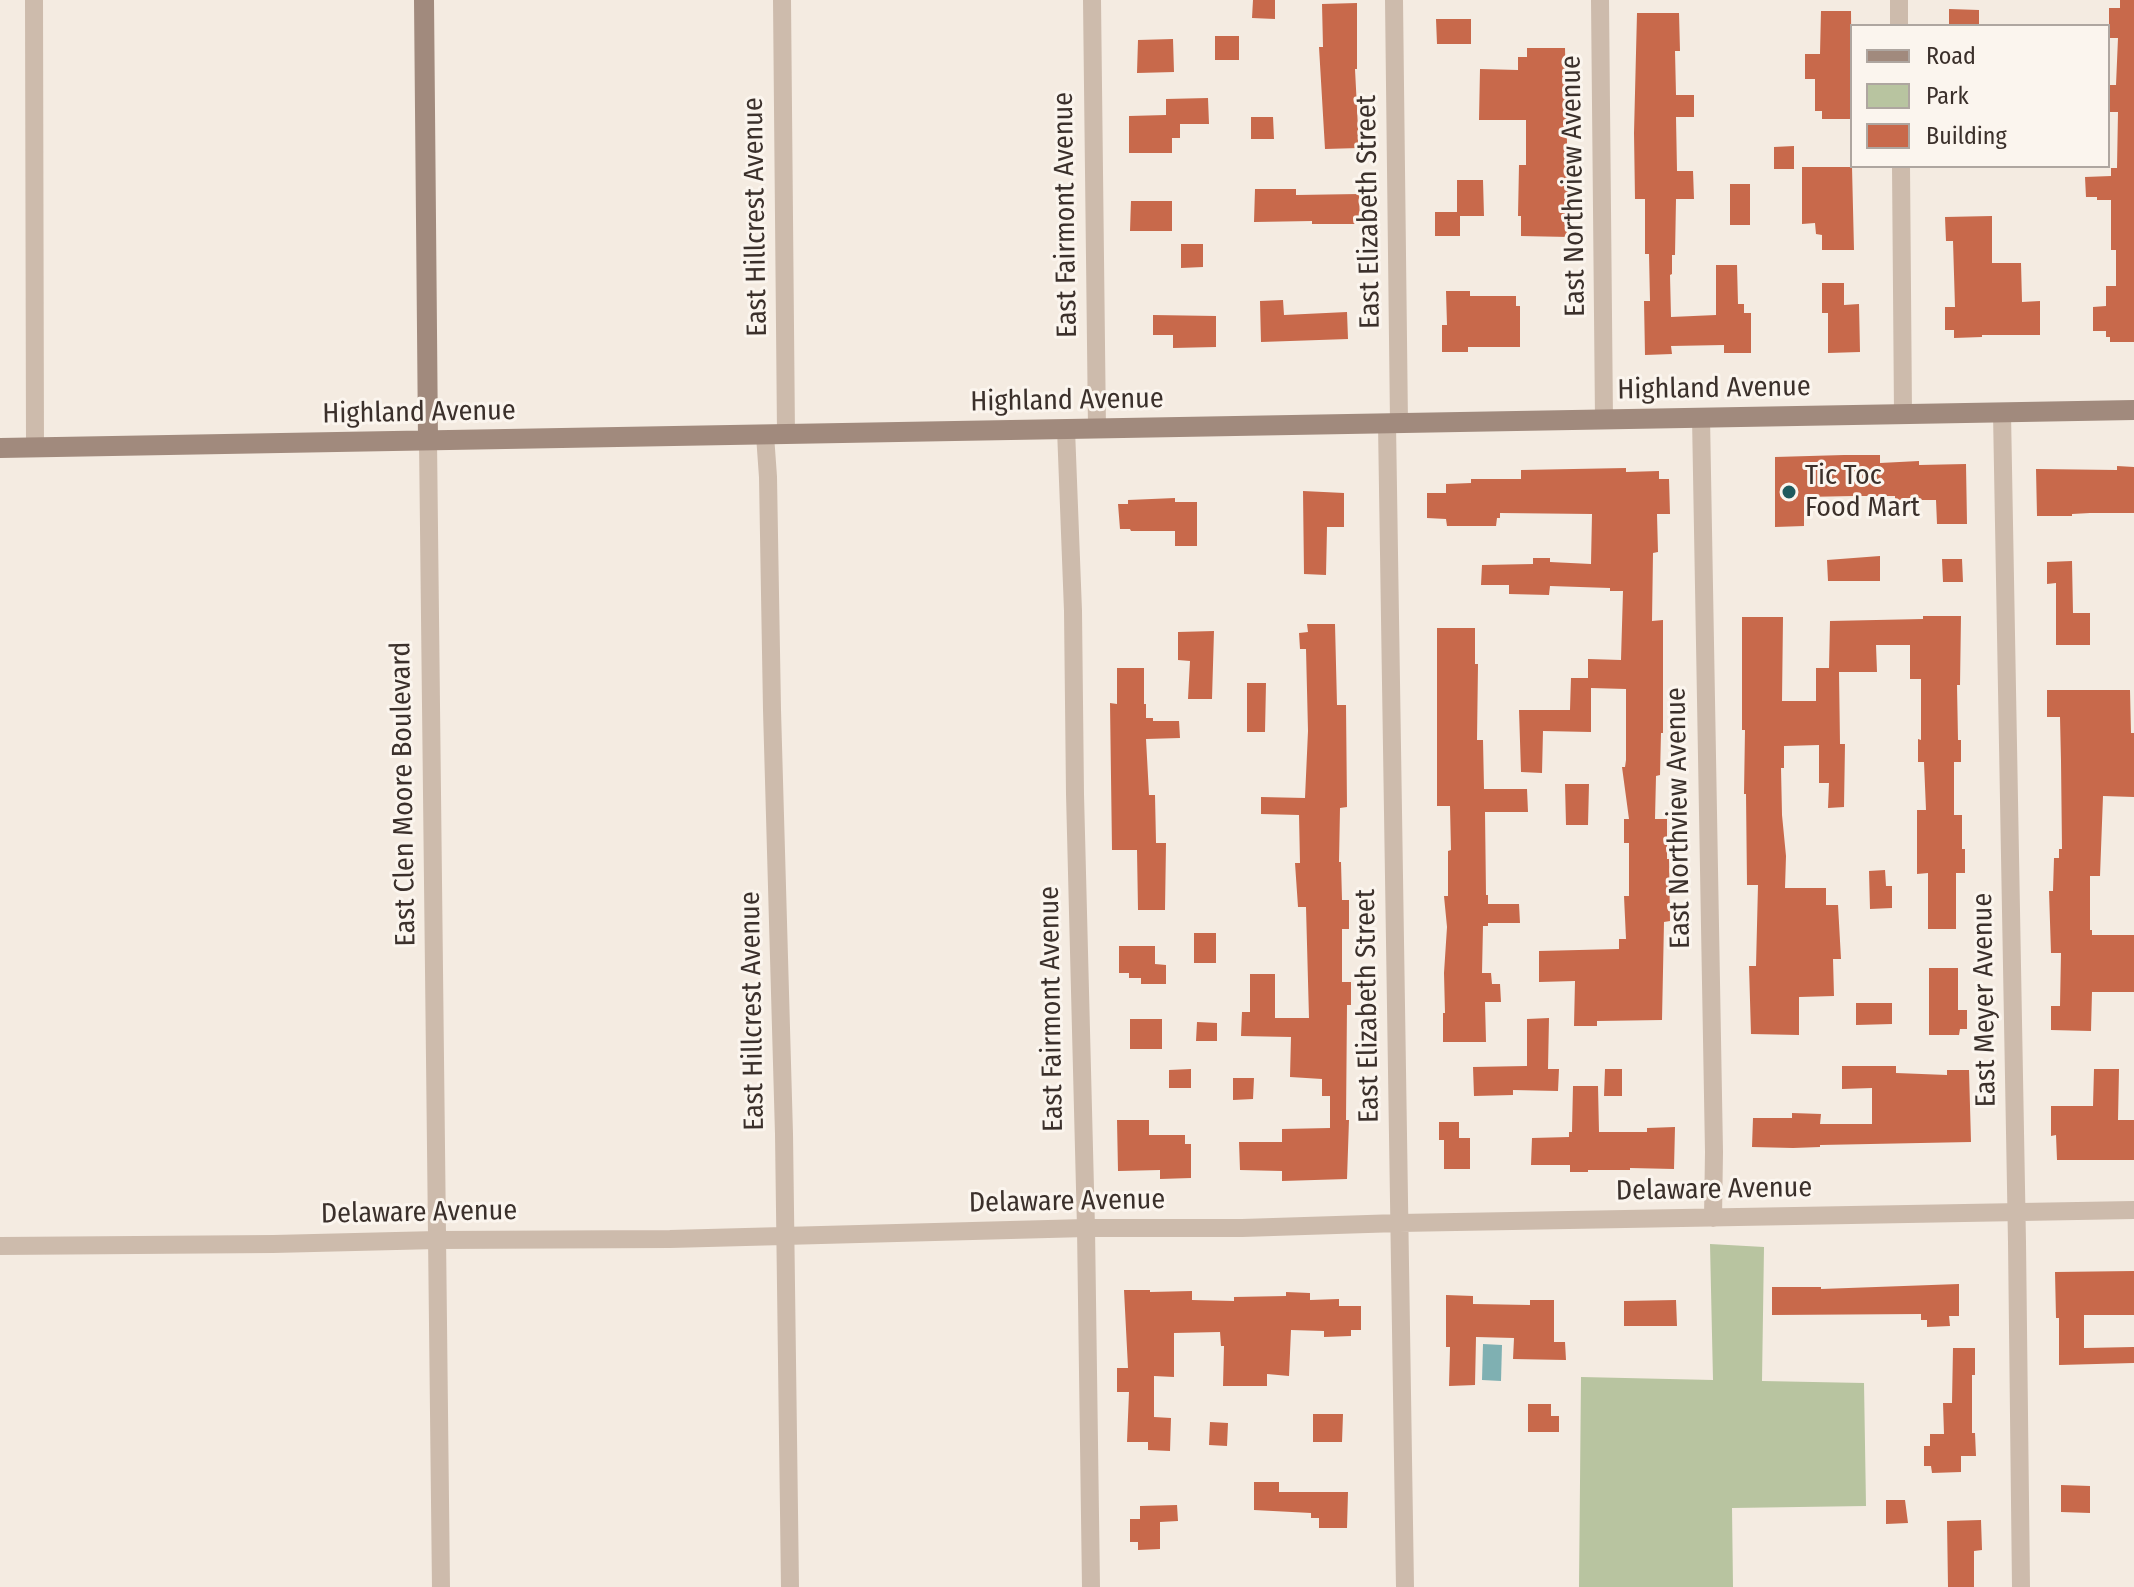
<!DOCTYPE html>
<html>
<head>
<meta charset="utf-8">
<style>
  body { margin:0 }
  #map { position:relative; width:2134px; height:1587px; overflow:hidden; background:#f4ebe1; font-family:"Fira Sans Condensed",sans-serif }
  canvas { display:block }
  .legend { position:absolute; left:1850px; top:24px; width:260px; height:144px; box-sizing:border-box; background:#fbf5ee; border:2px solid #aea6a0; margin:0; padding:10px 14px; list-style:none; font-size:24px; color:#3b302b }
  .legend li { display:flex; align-items:center; gap:16px; height:40px }
  .legend b { width:40px; border:2px solid #aea6a0 }
</style>
</head>
<body>
<div id="map">
<canvas width="2134" height="1587"></canvas>
<ul class="legend">
<li><b style="height:10px;background:#a18a7d"></b>Road</li>
<li><b style="height:22px;background:#b8c4a0"></b>Park</li>
<li><b style="height:22px;background:#c8694b"></b>Building</li>
</ul>
</div>
<script>
const context = document.querySelector('canvas').getContext('2d');
context.lineJoin = 'round';
function paint(path, color) { context.fillStyle = color; context.fill(path, 'evenodd'); }
const shape = rows => new Path2D(rows.map(r => 'M' + r).join(''));
function trace(path, color, width, dash) { context.strokeStyle = color; context.lineWidth = width; context.lineCap = dash ? 'butt' : 'round'; context.setLineDash(dash || []); context.stroke(path); }
function label(font, color, halo, rows, align = 'center') {
  context.font = font + ' "Fira Sans Condensed",sans-serif'; context.lineWidth = 6; context.setLineDash([]); context.textBaseline = 'middle'; context.strokeStyle = halo; context.fillStyle = color; for (const [text, x, y, turn = 0] of rows) {
    context.save(); context.translate(x, y); context.rotate((+turn || 0) * Math.PI / 180); context.textAlign = isNaN(turn) ? turn : align; if (halo) context.strokeText(text, 0, 0); context.fillText(text, 0, 0); context.restore();
  }
}
const green = shape([
  [1710,1244,1764,1247,1762,1381,1864,1383,1866,1506,1732,1508,1733,1587,1579,1587,1581,1377,1713,1380]
]);
const water = shape([
  [1483,1344,1502,1345,1501,1381,1482,1380]
]);
const building = shape([
  [1253,0,1275,0,1275,19,1252,18],
  [2120,0,2134,0,2134,342,2110,342,2110,337,2106,337,2106,331,2093,331,2093,307,2106,306,2106,286,2116,286,2116,250,2111,250,2111,200,2097,200,2097,197,2086,197,2085,177,2111,176,2111,168,2117,168,2118,112,2110,112,2110,85,2116,85,2118,38,2109,38,2109,8,2120,8],
  [1357,3,1357,69,1355,69,1359,148,1325,149,1319,47,1323,47,1322,4],
  [1949,9,1979,10,1979,26,1949,26],
  [1821,11,1851,11,1852,119,1822,119,1822,111,1815,111,1815,79,1805,79,1805,54,1820,54],
  [1637,13,1679,13,1680,51,1675,51,1676,95,1694,95,1694,117,1676,117,1677,171,1693,171,1694,199,1676,199,1675,255,1672,255,1672,274,1670,275,1671,317,1716,315,1716,265,1737,265,1738,304,1744,304,1744,313,1751,313,1751,353,1724,353,1724,345,1671,346,1672,354,1645,355,1644,301,1650,301,1649,254,1645,254,1645,199,1635,199,1634,133],
  [1436,19,1471,19,1471,44,1437,44],
  [1215,36,1239,36,1239,60,1215,60],
  [1173,39,1174,72,1137,73,1138,40],
  [1527,48,1565,48,1569,237,1521,236,1521,216,1518,216,1519,165,1526,165,1526,120,1479,120,1480,69,1518,70,1518,57,1527,57],
  [1208,98,1209,124,1180,124,1180,138,1172,138,1172,153,1129,153,1129,116,1166,115,1166,99],
  [1251,117,1273,117,1274,139,1251,139],
  [1794,146,1794,169,1774,169,1774,147],
  [1802,167,1852,167,1854,250,1822,250,1822,235,1816,234,1815,223,1802,224],
  [1457,180,1483,180,1484,216,1460,216,1460,236,1435,236,1435,212,1457,212],
  [1730,184,1750,184,1750,225,1730,225],
  [1255,189,1296,189,1296,195,1359,194,1360,224,1312,224,1312,221,1254,222],
  [1131,201,1172,201,1172,231,1130,231],
  [1992,216,1992,263,2021,263,2022,302,2040,301,2040,335,1982,335,1982,337,1954,338,1954,330,1945,330,1945,307,1955,307,1953,241,1946,241,1945,217],
  [1181,244,1203,244,1203,267,1181,268],
  [1822,283,1844,283,1844,305,1859,304,1860,352,1828,353,1828,313,1822,313],
  [1446,291,1470,291,1470,296,1516,296,1516,306,1520,306,1520,347,1468,347,1468,352,1442,352,1442,325,1447,325],
  [1283,300,1284,315,1347,312,1348,339,1261,342,1260,301],
  [1153,315,1216,316,1216,347,1173,348,1173,335,1153,335],
  [1844,455,1880,455,1880,463,1919,461,1919,465,1966,464,1967,524,1937,524,1936,500,1895,500,1895,496,1854,496,1804,497,1804,526,1775,527,1775,457],
  [2117,466,2134,467,2134,513,2090,513,2072,514,2072,516,2037,516,2036,469,2117,470],
  [1626,468,1626,472,1659,471,1659,479,1669,479,1670,514,1657,514,1658,552,1653,553,1652,621,1663,620,1663,733,1661,733,1660,775,1656,776,1655,819,1667,819,1667,859,1669,859,1670,921,1664,922,1662,1020,1597,1021,1597,1026,1574,1026,1575,981,1539,982,1539,951,1619,949,1619,939,1626,939,1624,896,1629,896,1629,843,1624,843,1624,819,1629,819,1622,767,1625,767,1626,760,1626,689,1591,688,1591,732,1543,731,1542,773,1521,772,1519,710,1570,710,1571,678,1588,678,1588,659,1621,660,1623,591,1610,591,1610,588,1550,586,1549,595,1509,594,1509,585,1481,585,1482,565,1533,564,1533,558,1550,558,1550,562,1591,564,1592,514,1500,513,1500,518,1497,518,1496,526,1447,526,1446,519,1427,518,1427,493,1446,493,1446,484,1471,483,1471,479,1521,479,1521,470],
  [1303,491,1344,493,1344,527,1327,527,1326,575,1304,574],
  [1175,498,1175,502,1197,502,1197,546,1175,546,1175,531,1131,531,1130,529,1120,529,1118,504,1128,504,1128,500],
  [1880,556,1880,581,1828,581,1827,560],
  [1942,559,1962,559,1963,582,1943,582],
  [2072,561,2073,613,2090,613,2090,645,2056,645,2056,583,2047,584,2047,562],
  [1923,616,1961,616,1960,685,1957,685,1958,740,1961,740,1961,762,1954,762,1954,815,1962,815,1962,849,1965,849,1965,873,1956,873,1956,929,1928,929,1928,873,1917,874,1917,810,1926,810,1924,762,1918,762,1918,739,1921,740,1921,679,1910,679,1910,645,1876,645,1877,672,1839,672,1840,744,1845,744,1844,807,1828,808,1829,783,1819,783,1819,745,1784,746,1784,768,1781,768,1782,815,1786,856,1785,888,1826,888,1826,905,1838,905,1841,959,1833,959,1834,996,1799,997,1799,1035,1751,1034,1749,966,1756,966,1758,885,1747,885,1746,794,1744,794,1745,730,1742,730,1742,617,1783,617,1782,701,1816,701,1816,668,1829,668,1830,621,1923,619],
  [1307,624,1335,624,1337,705,1346,705,1347,807,1340,808,1339,862,1341,862,1342,900,1349,900,1349,929,1342,929,1342,982,1351,982,1351,1005,1347,1005,1346,1120,1349,1120,1347,1179,1282,1181,1282,1171,1240,1170,1239,1142,1282,1142,1282,1129,1330,1128,1330,1096,1322,1096,1322,1079,1290,1077,1291,1037,1241,1036,1242,1012,1250,1012,1250,974,1275,974,1275,1018,1309,1018,1306,907,1298,907,1295,863,1300,863,1299,815,1261,814,1261,797,1305,798,1308,731,1306,649,1300,649,1299,633,1308,632],
  [1437,628,1475,628,1475,664,1478,664,1477,740,1483,740,1484,789,1527,789,1528,812,1485,812,1486,895,1488,895,1488,904,1519,904,1520,923,1488,923,1488,926,1483,926,1482,973,1491,973,1492,984,1500,984,1501,1002,1485,1002,1486,1042,1443,1042,1443,1013,1445,1013,1444,973,1447,927,1444,896,1448,896,1448,851,1451,850,1450,806,1437,806],
  [1214,631,1212,699,1188,699,1190,661,1178,660,1178,632],
  [1117,668,1144,668,1144,704,1146,704,1146,718,1153,718,1153,721,1179,721,1180,738,1146,739,1149,795,1155,795,1156,843,1166,843,1165,910,1138,910,1137,850,1112,850,1110,703,1117,704],
  [1247,683,1266,683,1265,732,1247,732],
  [2047,690,2130,690,2131,733,2134,733,2134,797,2103,796,2100,876,2090,876,2090,930,2092,930,2092,935,2134,935,2134,992,2092,992,2091,1031,2051,1030,2051,1006,2060,1006,2061,953,2051,953,2049,891,2053,891,2054,858,2059,858,2059,849,2062,849,2061,761,2060,717,2047,717],
  [1565,784,1589,784,1588,825,1566,825],
  [1885,870,1886,886,1892,886,1892,908,1870,909,1869,871],
  [1194,933,1216,933,1216,963,1194,963],
  [1119,946,1155,946,1155,964,1166,965,1166,984,1141,984,1141,978,1129,978,1129,973,1119,973],
  [1929,968,1958,968,1958,1010,1967,1010,1967,1029,1960,1029,1959,1035,1929,1035],
  [1856,1003,1892,1003,1892,1024,1856,1025],
  [1549,1018,1548,1069,1559,1069,1558,1091,1513,1090,1513,1095,1474,1096,1473,1067,1527,1066,1527,1019],
  [1130,1019,1162,1019,1162,1049,1130,1049],
  [1197,1022,1217,1023,1217,1041,1196,1041],
  [1842,1066,1896,1066,1896,1073,1947,1075,1947,1070,1969,1070,1971,1142,1820,1145,1820,1147,1793,1148,1752,1147,1753,1118,1792,1118,1792,1113,1821,1114,1820,1124,1872,1124,1872,1088,1842,1089],
  [1191,1069,1191,1088,1169,1088,1169,1070],
  [1605,1069,1622,1069,1622,1096,1604,1096],
  [2094,1069,2119,1069,2118,1120,2134,1120,2134,1160,2057,1160,2056,1135,2051,1136,2051,1106,2093,1106],
  [1233,1078,1254,1078,1253,1099,1233,1100],
  [1573,1086,1598,1086,1599,1132,1647,1132,1647,1128,1675,1127,1674,1169,1630,1168,1630,1170,1588,1170,1588,1172,1570,1172,1570,1165,1531,1165,1532,1138,1569,1137,1569,1132,1572,1132],
  [1117,1120,1149,1120,1149,1135,1185,1135,1185,1144,1191,1144,1191,1178,1160,1179,1160,1170,1118,1171],
  [1439,1122,1459,1122,1459,1138,1470,1138,1470,1169,1444,1169,1444,1140,1439,1140],
  [2134,1271,2134,1315,2084,1315,2084,1348,2134,1347,2134,1363,2059,1365,2059,1318,2056,1318,2055,1272],
  [1959,1284,1959,1316,1949,1316,1950,1326,1927,1327,1927,1320,1921,1320,1921,1314,1772,1315,1772,1287,1821,1287,1821,1289],
  [1124,1290,1150,1290,1150,1292,1192,1291,1192,1300,1234,1301,1234,1297,1286,1296,1286,1292,1310,1293,1310,1300,1339,1299,1339,1306,1361,1306,1361,1330,1351,1330,1351,1336,1324,1337,1324,1331,1291,1330,1289,1376,1267,1374,1267,1386,1223,1386,1224,1346,1221,1346,1220,1332,1174,1333,1174,1377,1154,1376,1154,1417,1171,1418,1170,1451,1148,1450,1148,1442,1127,1442,1129,1392,1117,1392,1117,1368,1128,1368],
  [1446,1295,1473,1296,1473,1304,1530,1305,1530,1300,1554,1300,1554,1342,1565,1342,1566,1360,1513,1359,1514,1338,1476,1337,1475,1385,1449,1386,1450,1347,1446,1347],
  [1676,1300,1677,1326,1624,1326,1624,1301],
  [1953,1348,1975,1348,1975,1375,1972,1375,1972,1433,1975,1433,1976,1456,1961,1456,1961,1472,1932,1473,1931,1466,1924,1466,1924,1446,1930,1446,1930,1434,1944,1434,1943,1403,1952,1403],
  [1528,1404,1551,1404,1551,1416,1559,1416,1559,1432,1528,1432],
  [1313,1414,1343,1414,1342,1442,1313,1442],
  [1210,1422,1228,1423,1227,1446,1209,1445],
  [1254,1482,1279,1482,1279,1492,1348,1492,1347,1528,1319,1528,1319,1518,1311,1518,1311,1513,1254,1510],
  [2061,1485,2090,1486,2090,1513,2061,1512],
  [1886,1500,1905,1500,1908,1523,1886,1524],
  [1177,1505,1178,1521,1160,1522,1160,1549,1138,1550,1138,1542,1130,1542,1130,1519,1140,1519,1140,1506],
  [1981,1520,1982,1550,1974,1551,1974,1587,1948,1587,1947,1521]
]);
const street = shape([
  [34,0,35,447],
  [782,0,786,434],
  [1092,0,1097,429],
  [1394,0,1399,423],
  [1600,0,1604,419],
  [1899,0,1899,26],
  [1901,166,1903,414],
  [2002,413,2017,1242,2021,1587],
  [1701,417,1714,1152,1713,1218],
  [1387,424,1405,1587],
  [1066,429,1073,611,1075,794,1086,1228,1091,1587],
  [765,435,768,477,772,710,784,1134,790,1587],
  [428,440,441,1587],
  [0,1246,273,1244,437,1240,670,1239,1086,1228,1242,1228,1399,1223,2134,1210]
]);
const secondary = shape([
  [424,0,428,440],
  [0,448,2134,410]
]);
const markers = [
  [1789,492,8,"#1f5a5e"]
];
const streetNames = [
  ["East Northview Avenue",1574,186,-91],
  ["East Elizabeth Street",1369,212,-91],
  ["East Fairmont Avenue",1066,215,-91],
  ["East Hillcrest Avenue",756,217,-91],
  ["Highland Avenue",1714,389,-1],
  ["Highland Avenue",1067,401,-1],
  ["Highland Avenue",419,413,-1],
  ["East Clen Moore Boulevard",404,794,-91],
  ["East Northview Avenue",1679,818,-91],
  ["East Meyer Avenue",1985,1000,-91],
  ["East Elizabeth Street",1368,1006,-91],
  ["East Fairmont Avenue",1052,1009,-91],
  ["East Hillcrest Avenue",753,1011,-91],
  ["Delaware Avenue",1714,1190,-1],
  ["Delaware Avenue",1067,1202,-1],
  ["Delaware Avenue",419,1213,-1]
];
const poiNames = [
  ["Tic Toc",1805,476],
  ["Food Mart",1805,508]
];
paint(green, '#b8c4a0');
paint(water, '#7fb0b2');
paint(building, '#c8694b');
trace(street, '#cdbbac', 18);
trace(secondary, '#a18a7d', 20);
for (const [x, y, r, color] of markers) { const dot = new Path2D(); dot.arc(x, y, r, 0, 2 * Math.PI); context.fillStyle = color; context.fill(dot); trace(dot, '#fbf5ee', 3); }
label('28px', '#3b302b', '#fbf5ee', streetNames);
label('28px', '#3b302b', '#fbf5ee', poiNames, 'left');
</script>
</body>
</html>
